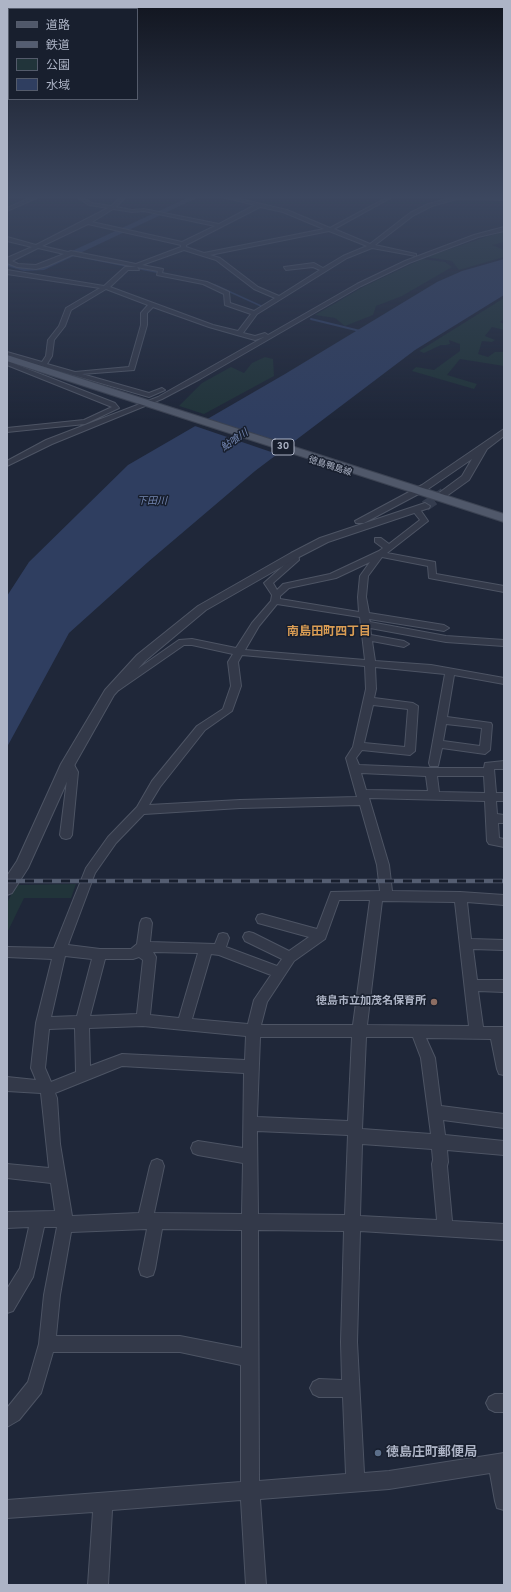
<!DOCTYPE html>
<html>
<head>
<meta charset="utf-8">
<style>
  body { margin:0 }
  #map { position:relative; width:511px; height:1592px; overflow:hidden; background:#1f2739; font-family:Overpass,"Noto Sans JP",sans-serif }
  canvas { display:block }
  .frame { position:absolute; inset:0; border:8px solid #adb4c6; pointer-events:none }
  .legend { position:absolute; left:8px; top:8px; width:130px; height:92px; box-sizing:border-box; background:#181f2e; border:1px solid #545b6b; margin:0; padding:5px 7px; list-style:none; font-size:12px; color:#adb4c6 }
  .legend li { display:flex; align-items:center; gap:8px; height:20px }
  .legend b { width:20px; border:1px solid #545b6b }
</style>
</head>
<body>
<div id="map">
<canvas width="511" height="1592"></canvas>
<div class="frame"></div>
<ul class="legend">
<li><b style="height:5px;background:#50586a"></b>道路</li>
<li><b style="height:5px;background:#545d71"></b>鉄道</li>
<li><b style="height:11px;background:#21343a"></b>公園</li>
<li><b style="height:11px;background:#2f3e60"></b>水域</li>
</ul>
</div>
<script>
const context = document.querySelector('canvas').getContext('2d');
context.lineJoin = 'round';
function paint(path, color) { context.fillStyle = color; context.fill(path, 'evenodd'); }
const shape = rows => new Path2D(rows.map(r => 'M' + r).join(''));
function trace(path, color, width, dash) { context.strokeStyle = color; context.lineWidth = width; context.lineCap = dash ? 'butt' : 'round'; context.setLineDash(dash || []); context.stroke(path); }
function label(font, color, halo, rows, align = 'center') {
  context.font = font + ' Overpass,"Noto Sans JP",sans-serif'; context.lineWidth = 3; context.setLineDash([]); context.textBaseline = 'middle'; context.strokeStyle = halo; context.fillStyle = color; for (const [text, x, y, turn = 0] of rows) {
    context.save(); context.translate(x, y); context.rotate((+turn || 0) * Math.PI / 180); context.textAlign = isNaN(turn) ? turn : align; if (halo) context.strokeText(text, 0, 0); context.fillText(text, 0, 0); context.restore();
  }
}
const green = shape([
  [504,231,504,242,492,245,504,250,504,257,459,270,452,261,426,257],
  [422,259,445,262,452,267,402,296,376,306,373,315,345,326,335,318,315,315,363,287],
  [504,298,504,319,500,322,504,324,504,330,492,327,485,336,495,340,492,342,482,341,478,354,488,357,495,352,504,352,504,366,460,359,447,375,477,384,474,389,412,371,416,367,434,370,460,351,460,344,449,340,450,344,446,345,441,345,424,353,419,351],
  [265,357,273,359,274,376,204,414,179,406,202,383,231,367,244,373,252,363],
  [76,884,71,898,24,898,7,933,7,903,16,885]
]);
const water = shape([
  [504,259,504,295,415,350,255,471,148,562,69,633,7,747,7,596,29,562,128,465,285,374,437,282,462,271]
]);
const pier = shape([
  [205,418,292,446,280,455,192,425]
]);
const streamFar1 = shape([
  [71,255,161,273],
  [194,280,215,285,261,306]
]);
const stream = shape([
  [311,319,360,331]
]);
const river = shape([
  [189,197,199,197,44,270,24,271,7,266,7,261,24,265,40,265,46,263,189,197]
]);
const tertiaryTunnel = shape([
  [425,506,444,493]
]);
const minor = shape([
  [32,197,39,197,7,211,7,208,32,197],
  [76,197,82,197,92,203,111,206,121,197,126,197,116,207,132,210,144,209,219,224,255,205,222,197,232,197,287,210,330,228,388,197,392,197,334,229,370,244,410,213,428,204,454,197,504,198,504,200,457,199,432,206,414,215,375,245,416,254,416,256,372,248,347,258,257,314,243,333,255,336,265,333,268,335,357,284,405,261,474,235,504,227,504,231,478,237,409,263,361,286,200,379,162,399,52,444,7,466,7,461,46,440,158,397,264,337,255,340,237,335,209,327,153,307,147,313,147,325,134,370,82,374,149,393,162,388,165,390,149,397,7,356,7,352,42,362,46,356,48,340,59,326,66,308,100,288,7,274,7,270,104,286,125,267,137,267,139,270,128,270,110,287,213,325,238,331,251,314,225,305,224,294,203,284,157,275,158,271,72,255,47,266,36,269,17,267,7,263,7,258,32,247,7,241,7,237,36,245,108,208,89,205,76,197],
  [260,207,283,212,324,229,204,253,186,247,186,245,260,207],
  [113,209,132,212,144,211,215,226,182,242,92,222,113,209],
  [88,224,181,245,181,247,136,264,71,251,68,252,42,246,88,224],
  [329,231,367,246,343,256,323,268,314,263,284,267,286,270,313,267,320,270,279,296,258,287,220,258,210,255,329,231],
  [38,248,64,254,36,265,18,264,12,261,38,248],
  [184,250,216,260,254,289,275,298,254,311,230,303,229,292,207,282,162,273,163,269,142,265,184,250],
  [106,289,148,305,141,313,141,325,129,367,75,372,47,364,52,356,54,340,65,326,71,310,106,289],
  [7,361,115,403,119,408,85,424,7,432,7,428,84,420,112,407,7,365,7,361],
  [413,508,419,508,428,521,387,553,435,562,436,574,504,586,504,592,429,578,428,566,382,557,368,576,366,597,369,613,444,625,449,628,444,631,369,619,370,622,446,636,504,640,504,646,446,642,370,628,371,635,404,641,409,644,404,647,372,641,375,661,431,665,504,678,504,684,454,675,447,717,491,723,492,725,490,750,485,754,442,748,438,766,430,766,429,763,445,674,375,667,376,689,374,698,413,703,418,706,415,751,410,755,362,750,356,758,359,765,431,768,484,768,485,763,504,761,504,769,494,769,496,793,504,793,504,801,496,801,497,814,504,815,504,823,498,823,499,838,504,839,504,847,489,844,487,841,485,801,369,798,389,865,392,891,460,892,504,895,504,905,467,902,471,939,504,940,504,950,473,949,477,980,504,980,504,992,478,991,483,1027,504,1027,504,1075,499,1074,497,1069,491,1039,426,1038,435,1058,441,1106,504,1114,504,1128,443,1120,445,1135,504,1141,504,1155,447,1150,448,1162,447,1166,452,1221,504,1224,504,1240,360,1231,357,1342,364,1473,389,1471,504,1453,504,1510,497,1508,495,1501,490,1473,389,1489,260,1499,266,1585,246,1585,241,1500,112,1510,108,1585,88,1585,93,1512,7,1518,7,1500,241,1482,241,1365,180,1352,53,1352,41,1393,19,1420,7,1427,7,1408,28,1382,39,1344,44,1295,57,1227,44,1227,33,1277,13,1311,7,1313,7,1289,20,1268,29,1227,7,1228,7,1212,55,1211,51,1183,7,1178,7,1164,49,1168,41,1093,7,1091,7,1077,36,1080,31,1068,36,1023,52,959,7,957,7,947,54,948,86,868,108,837,137,807,152,781,197,726,223,709,231,686,228,662,233,654,192,645,184,645,119,690,113,690,111,688,113,686,179,640,192,639,236,648,252,623,271,601,272,595,264,583,291,559,292,553,298,553,299,560,273,583,277,590,283,584,330,574,379,551,383,548,375,542,375,538,381,538,389,544,420,520,412,510,413,508],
  [370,562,360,576,358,597,359,612,280,599,280,596,289,588,336,578,370,562],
  [277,604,360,617,365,660,245,650,259,626,277,604],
  [242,655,365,666,366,689,353,747,346,758,357,797,240,800,149,805,160,787,205,730,232,711,241,686,238,662,242,655],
  [373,705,408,709,405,747,364,743,373,705],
  [446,724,482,728,480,746,443,741,446,724],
  [361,773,426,776,428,791,366,790,361,773],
  [437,776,484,776,485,793,439,792,437,776],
  [360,805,377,865,380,891,331,892,317,929,262,914,258,915,256,919,258,923,309,937,289,951,253,933,249,932,245,933,243,937,245,941,282,959,277,966,226,947,229,938,227,934,223,933,219,934,215,944,150,942,152,923,150,919,146,918,142,919,140,923,137,944,131,949,100,949,68,945,95,873,116,843,144,814,240,808,360,805],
  [339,900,370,900,353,1025,261,1025,267,1002,294,961,325,939,339,900],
  [382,901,455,902,469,1026,367,1025,382,901],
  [153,952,198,953,179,1018,150,1015,156,957,153,952],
  [211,954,219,955,271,975,254,1000,248,1024,192,1019,211,954],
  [65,956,92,959,77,1016,51,1017,65,956],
  [139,957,143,960,137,1014,90,1016,105,959,133,959,139,957],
  [143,1026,246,1036,245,1060,122,1054,90,1066,89,1028,143,1026],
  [75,1028,76,1072,51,1082,45,1068,49,1029,75,1028],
  [260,1037,352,1037,348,1121,257,1117,260,1037],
  [366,1037,413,1037,421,1058,431,1134,362,1129,366,1037],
  [122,1066,244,1073,243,1148,198,1141,193,1143,191,1148,193,1153,198,1155,243,1163,242,1214,154,1213,164,1166,162,1161,157,1159,152,1161,150,1166,139,1213,72,1216,60,1144,57,1098,55,1093,122,1066],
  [257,1131,348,1135,345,1215,258,1214,257,1131],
  [362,1144,432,1149,433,1160,432,1164,437,1220,360,1216,362,1144],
  [147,1229,139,1269,141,1275,147,1277,153,1275,155,1269,162,1229,242,1230,242,1348,180,1336,56,1336,60,1295,71,1232,147,1229],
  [258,1230,344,1231,341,1342,342,1380,319,1379,313,1382,310,1388,313,1394,319,1397,343,1397,346,1474,259,1481,258,1230],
  [68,760,72,761,78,772,72,835,70,838,66,839,62,838,60,835,68,772,63,764,68,760],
  [495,1394,504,1394,504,1412,495,1412,489,1409,486,1403,489,1397,495,1394]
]);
const tertiary = shape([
  [504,429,504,436,487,449,469,480,448,495,444,496,439,493,462,476,472,459,428,489,364,523,356,523,355,521,422,485,504,429],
  [425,503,430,506,429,508,328,542,299,557,206,610,145,661,114,695,75,764,28,868,12,893,7,895,7,876,17,861,61,764,105,690,137,655,198,606,291,553,320,538,425,503]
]);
const primary = shape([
  [7,355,504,514,504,522,7,361,7,355]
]);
const rail = shape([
  [7,881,504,881]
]);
const markers = [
  [434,1002,4,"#8d6e63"],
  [378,1453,4,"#5c6f8a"]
];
const farStreetnames = [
  ["徳島鴨島線",330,467,18]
];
const farWaternames = [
  ["鮎喰川",235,441,-34],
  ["下田川",152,502]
];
const shields = [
  [283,447,22]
];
const shieldNames = [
  ["30",283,447]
];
const poiNames = [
  ["徳島市立加茂名保育所",426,1002]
];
const neighbourhoodNames = [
  ["南島田町四丁目",329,633]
];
const nearPoinames = [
  ["徳島庄町郵便局",386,1453]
];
paint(green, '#21343a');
paint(water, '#2f3e60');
paint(pier, '#1f2739');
trace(streamFar1, '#2f3e60', 1.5);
trace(stream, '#2f3e60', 2);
paint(river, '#2f3e60');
trace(tertiaryTunnel, '#343c4e', 11, [11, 5.5]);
trace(minor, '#4d5464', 2);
trace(tertiary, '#4d5464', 2);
trace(primary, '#3c4353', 2);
paint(minor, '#333949');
paint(tertiary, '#333949');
paint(primary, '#50586a');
trace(rail, '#545d71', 4.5);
trace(rail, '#181f2e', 3, [9]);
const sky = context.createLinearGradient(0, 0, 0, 420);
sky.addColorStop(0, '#11151f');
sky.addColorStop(0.47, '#3c475f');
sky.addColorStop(1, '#3c475f00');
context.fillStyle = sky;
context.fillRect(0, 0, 511, 420);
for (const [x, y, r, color] of markers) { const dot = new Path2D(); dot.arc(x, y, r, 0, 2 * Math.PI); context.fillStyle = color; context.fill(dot); trace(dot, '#181f2e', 1.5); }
label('9px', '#adb4c6', '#181f2e', farStreetnames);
label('italic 10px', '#7386b1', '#181f2e', farWaternames);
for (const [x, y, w] of shields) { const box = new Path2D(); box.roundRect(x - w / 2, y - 8, w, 16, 3); context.fillStyle = '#181f2e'; context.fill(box); trace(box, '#adb4c6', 1); }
label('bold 10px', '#adb4c6', null, shieldNames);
label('bold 11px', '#adb4c6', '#181f2e', poiNames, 'right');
label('bold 12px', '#da9d54', '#181f2e', neighbourhoodNames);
label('bold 13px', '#adb4c6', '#181f2e', nearPoinames, 'left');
</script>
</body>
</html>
